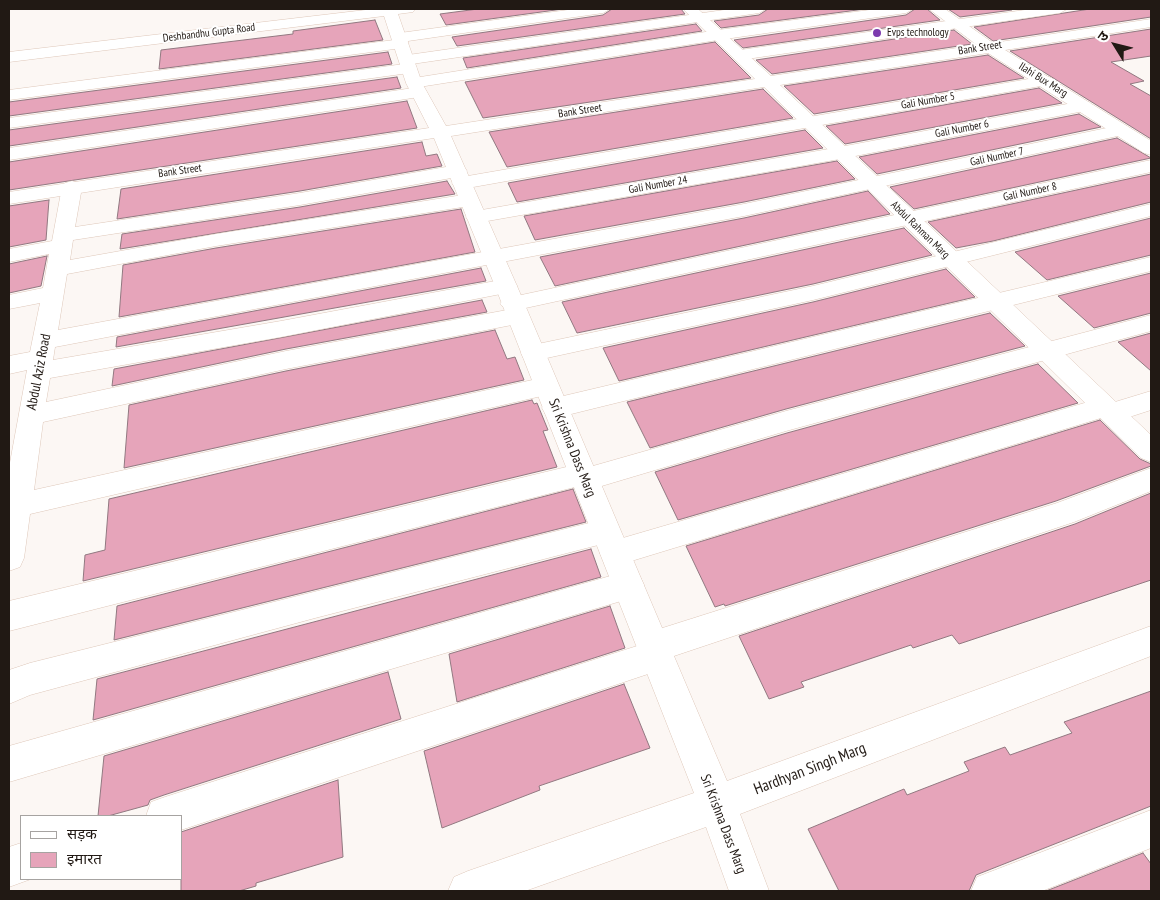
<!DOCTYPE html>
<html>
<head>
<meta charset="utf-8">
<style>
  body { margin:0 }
  #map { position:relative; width:1160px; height:900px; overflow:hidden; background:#fcf7f4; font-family:"PT Sans Narrow","Noto Sans Devanagari",sans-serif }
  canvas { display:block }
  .frame { position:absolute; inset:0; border:10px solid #211914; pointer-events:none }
  .legend { position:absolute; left:20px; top:815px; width:162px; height:65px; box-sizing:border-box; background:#fff; border:1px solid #a6a3a1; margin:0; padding:6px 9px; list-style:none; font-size:15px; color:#211914 }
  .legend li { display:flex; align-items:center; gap:10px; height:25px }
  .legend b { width:25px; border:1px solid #a6a3a1 }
  .north { position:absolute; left:1090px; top:20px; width:50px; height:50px; -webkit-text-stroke:4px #fff; paint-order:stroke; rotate:306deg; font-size:14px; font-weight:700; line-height:20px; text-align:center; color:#211914 }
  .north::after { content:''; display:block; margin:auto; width:18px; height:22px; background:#211914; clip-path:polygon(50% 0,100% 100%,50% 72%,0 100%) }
</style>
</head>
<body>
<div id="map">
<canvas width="1160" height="900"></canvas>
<div class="frame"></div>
<ul class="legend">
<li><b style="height:6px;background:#fff"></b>सड़क</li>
<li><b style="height:14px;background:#e6a4ba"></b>इमारत</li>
</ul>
<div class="north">उ</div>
</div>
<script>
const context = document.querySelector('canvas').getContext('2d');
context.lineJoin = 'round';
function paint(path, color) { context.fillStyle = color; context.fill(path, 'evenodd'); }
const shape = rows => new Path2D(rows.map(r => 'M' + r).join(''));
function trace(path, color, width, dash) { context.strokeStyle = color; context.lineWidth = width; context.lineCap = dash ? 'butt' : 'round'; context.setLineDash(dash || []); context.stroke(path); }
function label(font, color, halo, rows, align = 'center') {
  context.font = font + ' "PT Sans Narrow",sans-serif'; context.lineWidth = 4; context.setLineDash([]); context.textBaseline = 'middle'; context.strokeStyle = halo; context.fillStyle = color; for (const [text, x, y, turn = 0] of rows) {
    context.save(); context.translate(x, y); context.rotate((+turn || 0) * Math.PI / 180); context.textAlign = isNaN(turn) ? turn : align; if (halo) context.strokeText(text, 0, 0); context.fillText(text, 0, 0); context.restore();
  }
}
const building = shape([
  [478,9,563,9,446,25,440,14,478,9],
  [612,9,681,9,685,14,457,46,452,37,603,15,612,9],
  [768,9,865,9,721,28,714,21,759,15,768,9],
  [915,9,927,9,940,20,743,48,734,40,906,15,915,9],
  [948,9,1011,9,1012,10,960,17,948,9],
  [1090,9,1151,9,1151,17,993,41,974,27,1090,9],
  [375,20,383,40,159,69,161,50,293,34,293,31,375,20],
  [696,24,702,31,467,68,463,58,696,24],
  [1151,29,1151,56,1111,62,1144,81,1130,84,1151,96,1151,139,1010,51,1151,29],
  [954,30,972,44,772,74,756,60,954,30],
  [715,42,751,78,483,118,465,82,715,42],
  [388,52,392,64,9,116,9,102,388,52],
  [988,55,1024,78,814,114,784,86,988,55],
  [397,77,401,88,9,146,9,130,397,77],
  [1039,88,1062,103,845,144,826,126,1039,88],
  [763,89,793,118,507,167,489,132,763,89],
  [407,101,417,128,9,190,9,162,407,101],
  [1079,114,1101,127,877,174,859,157,1079,114],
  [805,130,823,148,517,202,508,183,805,130],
  [1117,138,1151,158,914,209,890,187,1117,138],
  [422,142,426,156,437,154,442,166,300,191,117,219,121,189,422,142],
  [837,161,855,179,744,202,535,240,524,216,837,161],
  [1151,174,1151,202,993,241,956,248,928,222,1151,174],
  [447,181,455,194,120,249,122,234,300,207,447,181],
  [868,191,890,214,555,286,540,257,744,218,868,191],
  [49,200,46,240,9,247,9,206,49,200],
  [461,209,475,252,119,317,123,265,216,248,461,209],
  [1151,218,1151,255,1047,280,1015,252,1151,218],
  [904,228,932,255,813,284,577,333,562,302,904,228],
  [47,256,41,286,9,293,9,264,47,256],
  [481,268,486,281,116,347,117,337,481,268],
  [946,269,975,297,619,381,603,348,813,302,946,269],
  [1151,273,1151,313,1094,328,1058,296,1151,273],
  [482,300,487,312,286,349,112,386,114,369,482,300],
  [990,313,1025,346,786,409,650,448,627,402,990,313],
  [495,330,507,359,515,357,524,380,124,468,129,405,286,371,495,330],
  [1151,333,1151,371,1118,342,1151,333],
  [1038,364,1078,403,678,520,655,472,787,433,1038,364],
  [532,400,534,404,537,403,548,430,543,431,557,467,83,581,85,555,105,550,109,499,532,400],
  [1100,420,1140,459,1151,464,1151,466,1056,501,725,606,724,604,715,607,686,546,1100,420],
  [573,489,586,522,114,640,117,606,573,489],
  [1151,493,1151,580,959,644,952,635,913,648,911,645,801,682,804,687,769,699,739,636,1075,524,1151,493],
  [591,549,601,577,93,720,97,679,591,549],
  [610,606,625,648,457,702,449,654,610,606],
  [388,672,401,719,164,795,150,800,148,805,108,816,98,816,104,756,388,672],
  [624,684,650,748,539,786,540,790,442,828,424,751,624,684],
  [1151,691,1151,806,976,875,969,891,839,891,808,829,904,789,907,795,969,771,964,762,1005,747,1010,755,1072,733,1064,722,1151,691],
  [338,780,343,857,256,883,256,886,239,891,181,891,181,832,338,780],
  [1143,853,1151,864,1151,891,1046,891,1143,853]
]);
const street = shape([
  [575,9,610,9,603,13,408,41,407,46,402,48,9,100,9,90,394,40,395,35,400,33,575,9],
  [731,9,766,9,759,13,412,64,417,68,409,73,9,128,9,118,404,64,400,60,408,55,731,9],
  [877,9,913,9,906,13,718,40,419,87,427,92,425,96,419,97,9,160,9,148,413,88,406,83,408,80,414,78,718,30,877,9],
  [1032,9,1067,9,1060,13,740,60,732,55,740,50,1032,9],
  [1046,76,1052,78,1054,81,1052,84,462,189,455,187,452,183,455,179,462,177,1046,76],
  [1083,101,1089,102,1092,106,1089,110,840,159,476,223,469,221,466,217,469,213,476,211,840,147,1083,101],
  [1121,125,1127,126,1130,130,1127,134,744,216,55,347,53,360,281,321,506,279,514,281,517,286,514,291,506,293,281,337,50,378,46,402,286,351,507,310,500,304,504,299,512,297,1151,160,1151,172,521,309,525,311,529,316,525,321,517,324,286,369,43,422,34,490,546,377,555,380,559,386,555,392,546,395,30,514,24,558,20,567,9,571,9,468,27,370,9,374,9,356,30,352,40,303,9,309,9,295,43,288,49,254,9,262,9,249,52,241,62,187,65,183,72,181,79,183,82,187,75,227,300,193,457,165,464,167,467,171,464,175,457,177,300,205,73,240,70,260,216,234,469,194,476,196,479,200,476,204,469,206,216,246,67,274,58,330,744,204,1121,125],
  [1151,204,1151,216,813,300,533,361,524,359,521,353,524,347,533,345,813,286,1151,204],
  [1151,257,1151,271,555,418,546,415,542,408,546,401,555,398,1151,257],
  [1151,315,1151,331,786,431,585,491,575,487,9,631,9,601,583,463,593,466,786,411,1151,315],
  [1151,391,1151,410,1120,420,1111,423,1101,418,615,566,604,562,600,553,606,543,315,618,30,695,9,704,9,670,30,663,605,519,616,522,620,531,616,540,1105,397,1115,402,1151,391],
  [1151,468,1151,491,1074,522,674,656,669,666,657,671,181,830,181,816,146,816,151,802,165,797,637,646,641,636,653,631,1057,503,1151,468],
  [628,571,639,575,644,585,639,595,628,599,9,782,9,746,628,571],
  [1151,810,1151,848,1042,891,971,891,977,877,1151,810],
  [21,843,21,879,31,879,9,887,9,847,21,843]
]);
const secondary = shape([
  [374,9,415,9,413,12,398,14,422,83,446,126,755,79,683,9,698,9,771,76,977,45,929,9,945,9,993,43,1151,19,1151,27,1005,50,1151,141,1151,155,1144,153,988,53,780,85,1151,435,1151,462,1141,458,764,87,451,136,517,286,727,781,1151,626,1151,656,740,814,769,891,729,891,706,827,525,891,448,891,454,877,468,871,694,793,495,286,434,138,9,204,9,192,429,128,406,83,384,16,9,62,9,52,374,9]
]);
const markers = [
  [877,33,5,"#7c3aae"]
];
const farStreetnames = [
  ["Deshbandhu Gupta Road",209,33,-7],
  ["Bank Street",980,48,-9],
  ["Ilahi Bux Marg",1043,80,32],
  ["Gali Number 5",928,101,-10],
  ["Bank Street",580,111,-9],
  ["Gali Number 6",962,129,-11],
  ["Gali Number 7",997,157,-12],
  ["Bank Street",180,171,-8],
  ["Gali Number 24",658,185,-10],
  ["Gali Number 8",1030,192,-12],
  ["Abdul Rahman Marg",920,230,44]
];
const farPoinames = [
  ["Evps technology",887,33]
];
const streetNames = [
  ["Abdul Aziz Road",39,372,-79],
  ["Sri Krishna Dass Marg",572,448,68],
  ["Sri Krishna Dass Marg",723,824,69]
];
const nearStreetnames = [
  ["Hardhyan Singh Marg",810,769,-21]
];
paint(building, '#e6a4ba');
trace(building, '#917880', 1);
trace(street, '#dec7b9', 1);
trace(secondary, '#dec7b9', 1);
paint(street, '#fff');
paint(secondary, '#fff');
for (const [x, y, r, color] of markers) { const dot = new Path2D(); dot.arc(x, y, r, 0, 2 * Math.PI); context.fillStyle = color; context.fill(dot); trace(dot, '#fff', 2); }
label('11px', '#211914', '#fff', farStreetnames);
label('11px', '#211914', '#fff', farPoinames, 'left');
label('14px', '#211914', '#fff', streetNames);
label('16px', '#211914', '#fff', nearStreetnames);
</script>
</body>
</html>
